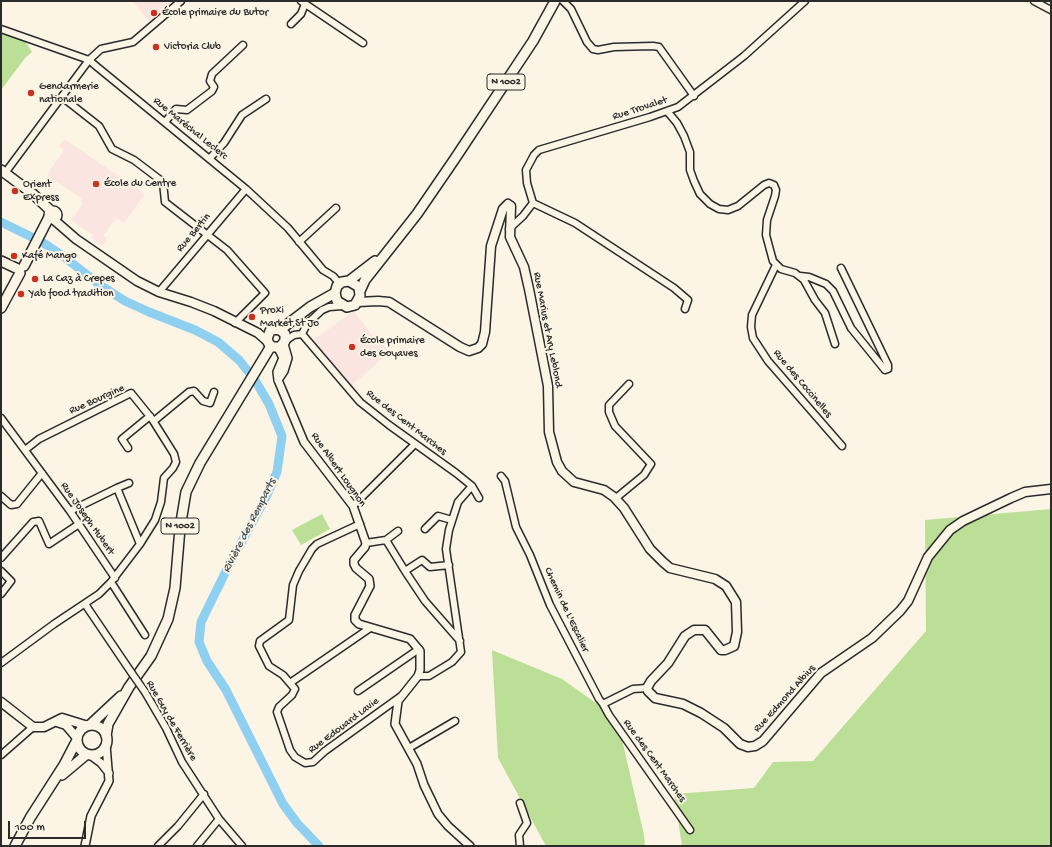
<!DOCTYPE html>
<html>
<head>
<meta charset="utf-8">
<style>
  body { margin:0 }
  #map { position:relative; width:1052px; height:847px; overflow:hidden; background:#fcf5e5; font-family:"Gochi Hand",sans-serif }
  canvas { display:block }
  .frame { position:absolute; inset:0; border:2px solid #2b2b2b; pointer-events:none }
  .scale { position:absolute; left:8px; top:821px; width:78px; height:18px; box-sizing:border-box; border:2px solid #2b2b2b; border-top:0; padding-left:5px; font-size:12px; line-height:14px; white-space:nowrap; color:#2b2b2b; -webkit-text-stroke:3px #fcf5e5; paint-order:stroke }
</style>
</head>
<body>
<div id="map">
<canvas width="1052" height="847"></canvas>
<div class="frame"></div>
<div class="scale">100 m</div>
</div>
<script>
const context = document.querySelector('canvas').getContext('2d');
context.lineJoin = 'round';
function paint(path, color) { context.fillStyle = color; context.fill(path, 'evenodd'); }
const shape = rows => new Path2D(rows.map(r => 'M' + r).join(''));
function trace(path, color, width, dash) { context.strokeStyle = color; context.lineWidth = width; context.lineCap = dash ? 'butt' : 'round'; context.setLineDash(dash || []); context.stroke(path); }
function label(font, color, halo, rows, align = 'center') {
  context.font = font + ' "Gochi Hand",sans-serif'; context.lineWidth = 4; context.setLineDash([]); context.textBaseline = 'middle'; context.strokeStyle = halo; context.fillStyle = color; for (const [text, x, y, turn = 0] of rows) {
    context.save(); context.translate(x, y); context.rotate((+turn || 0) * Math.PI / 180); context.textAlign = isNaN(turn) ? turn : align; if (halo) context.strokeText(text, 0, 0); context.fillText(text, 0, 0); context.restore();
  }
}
const built = shape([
  [132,1,181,1,153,25],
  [64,139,145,194,124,223,116,218,103,236,107,238,102,246,91,238,93,235,71,220,82,205,81,198,47,175,64,150,59,146],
  [354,311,372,335,390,352,351,386,313,340]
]);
const green = shape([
  [1,34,25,41,32,52,26,57,1,90],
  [1051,509,1051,846,682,846,674,794,754,788,773,762,813,761,926,631,925,520],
  [322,514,330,529,301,545,292,530],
  [492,650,562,679,617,718,644,835,645,846,546,846,498,758]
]);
const river = shape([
  [1,222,42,242,63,256,100,285,125,301,149,312,195,330,218,342,239,360,255,380,269,404,282,436,277,472,267,495,228,567,201,622,199,642,207,661,226,690,283,804,297,823,319,846]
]);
const minor = shape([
  [301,1,363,43],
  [563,1,571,9,587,42,593,49,598,50,614,47,653,46,659,47,694,96],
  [1034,1,1051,10],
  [291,24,301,14,305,4],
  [1,29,89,60,96,66,246,189,288,228,323,270,333,276,340,284],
  [62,97,99,126,112,149,134,160,163,182,165,202,227,250,265,293,235,323],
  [667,111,677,123,684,136,690,152,690,170,694,181,700,194,710,204,719,209,728,210,738,206,764,185,769,183,774,185,776,190,775,196,767,220,766,235,773,261,781,269,795,273,804,280,815,300,825,313,835,344],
  [165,122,176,109,187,110,212,91,214,87,210,81,212,74,243,45],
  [210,158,224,143,242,115,266,99],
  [5,173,89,60,101,49,133,42,181,1],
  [533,203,575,223,674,288,688,300,685,309],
  [509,229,523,216,533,203,527,183,526,170,534,155,539,150,650,117,678,107,744,56,805,1],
  [299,242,336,208],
  [776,265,752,315,751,327,753,338,768,361,842,446],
  [800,276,809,277,826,284,833,291,851,328,885,370,888,369,888,365,841,268],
  [159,292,246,189],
  [302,334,360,402,389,425,456,473,472,486,479,498],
  [302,334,307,324,322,310,329,307,343,306],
  [285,341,294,335,302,334],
  [1,418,70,511,115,578],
  [154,421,189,392,194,391,203,401,210,403,214,392],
  [128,448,122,439,150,416],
  [501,476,505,481,516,527,530,555,550,605,599,699,603,704,633,689,647,688],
  [117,488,129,483],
  [1,496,11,505,17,504,42,473],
  [616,498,644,475,651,464,615,426,609,412,609,405,629,384],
  [353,506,415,444],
  [70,511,117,488,140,544],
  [360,524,317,544,312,549,299,571,293,585,289,620,260,641,259,646,269,666,283,675,295,689,292,695,279,707,277,712,290,750,295,757,305,763,313,762,325,751,400,697],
  [425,529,438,516,452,520],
  [386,540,405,571],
  [366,543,386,540,398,531],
  [1,558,33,522,39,521,49,544,79,524],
  [449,565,430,567,422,560,405,571,425,601,460,641],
  [1,571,11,581,1,594],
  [111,582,145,635],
  [86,604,87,607,131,672],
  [1,663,54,624,99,594,111,582,140,544,155,520,161,502,164,478,173,468,176,462,174,454,152,419,131,393,39,439,25,450],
  [418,676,429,676,452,662,461,652,446,549,449,530,458,502,472,486],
  [290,683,370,628],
  [358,691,419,649],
  [145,692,166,728,182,762,219,819,242,846],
  [603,704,609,715,690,830],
  [409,748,455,721],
  [1,755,33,727],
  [158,846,178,826,204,794],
  [197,846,219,819],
  [520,846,519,835,527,823,520,803]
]);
const tertiary = shape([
  [278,348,283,358,277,372,278,380,304,442,353,506,366,543,365,547,354,560,354,564,356,568,369,579,370,586,355,615,355,620,359,624,410,639,420,651,420,670,418,676,398,701,395,724,417,764,424,785,438,814,448,826,470,846],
  [278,380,284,371,288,358,284,344],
  [90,755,101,763,109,773],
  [85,846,91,816,109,781,106,745]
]);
const secondary = shape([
  [53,219,76,239,137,281,159,292,191,302,214,311,258,333,268,342],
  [358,302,378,301,389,302,460,347,469,351,478,348,482,344,485,332,491,246,503,209,508,204,511,206,510,237,524,267,529,289,548,386,549,432,557,462,562,471,574,482,604,490,614,497,624,508,650,549,663,562,670,568,715,579,726,586,736,602,737,632,734,646,725,650,721,650,705,630,694,630,685,636,668,663,651,681,647,688,648,691,655,698,683,704,701,713,724,728,740,744,748,747,755,746,763,741,821,673,872,638,900,611,908,601,928,557,950,530,963,521,1011,498,1025,492,1051,489],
  [1,702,33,727,44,727,62,718,88,726],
  [57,722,66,725,77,738]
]);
const primary = shape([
  [1,170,33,194,52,212],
  '49 215a4 4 0 1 1 8 0a4 4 0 1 1-8 0Z',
  [1,261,18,269],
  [24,266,49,217],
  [349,281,359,287,360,296,355,305,347,307,337,301,335,293,337,286,342,282,349,281,375,261],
  [360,291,365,280,417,214,454,160,533,41,555,1],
  [1,308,20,273],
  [280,330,285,334,285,341,280,347,273,347,269,344,267,339,270,331,275,329,280,330,310,307,335,293],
  [90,725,121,696],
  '77 740a15 15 0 1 1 30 0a15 15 0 1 1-30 0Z',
  [106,736,108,724,129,687,151,656,168,619,175,588,180,528,186,492,200,463,271,346],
  [62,775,87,754],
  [15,846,30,818,64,765,77,740]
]);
const minorBridge = shape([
  [131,672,145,692]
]);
const markers = [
  [154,13,4,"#c8321e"],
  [156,47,4,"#c8321e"],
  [31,93,4,"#c8321e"],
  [96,184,4,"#c8321e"],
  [15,191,4,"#c8321e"],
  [14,256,4,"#c8321e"],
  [35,279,4,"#c8321e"],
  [21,294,4,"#c8321e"],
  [252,317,4,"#c8321e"],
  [352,347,4,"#c8321e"]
];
const shields = [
  [506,82,38],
  [180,526,38]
];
const shieldNames = [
  ["N 1002",506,82],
  ["N 1002",180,526]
];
const poiNames = [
  ["École primaire du Butor",162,13],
  ["Victoria Club",164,47],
  ["Gendarmerie",39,87],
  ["nationale",39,100],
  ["École du Centre",104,184],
  ["Orient",23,185],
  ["Express",23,198],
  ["Kafé Mango",22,256],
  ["La Caz à Crepes",43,279],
  ["Yab food tradition",29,294],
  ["Proxi",260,311],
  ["Market St Jo",260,324],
  ["École primaire",360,341],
  ["des Goyaves",360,354]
];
const streetNames = [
  ["Rue Trovalet",640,109,-18],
  ["Rue Maréchal Leclerc",190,129,39],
  ["Rue Bertin",194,233,-50],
  ["Rue Marius et Ary Leblond",547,330,79],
  ["Rue des Coccinelles",802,384,50],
  ["Rue Bourgine",97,400,-24],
  ["Rue des Cent Marches",406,423,38],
  ["Rue Albert Lougnon",338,470,55],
  ["Rue Joseph Hubert",87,519,55],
  ["Chemin de L'Escalier",566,610,65],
  ["Rue Edmond Albius",785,699,-48],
  ["Rue Guy de Ferrière",171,721,60],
  ["Rue Edouard Lavie",344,726,-37],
  ["Rue des Cent Marches",654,761,54]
];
const waterNames = [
  ["Rivière des Remparts",250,526,-63]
];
paint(built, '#fbe5e1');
paint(green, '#bcdf98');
trace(river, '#8fcff0', 9);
trace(minor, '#2b2b2b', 9);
trace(tertiary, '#2b2b2b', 10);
trace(secondary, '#2b2b2b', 11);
trace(primary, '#2b2b2b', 12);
trace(minor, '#fcf5e5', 6);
trace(tertiary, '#fcf5e5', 7);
trace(secondary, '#fcf5e5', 8);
trace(primary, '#fcf5e5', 9);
trace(minorBridge, '#2b2b2b', 9, []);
trace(minorBridge, '#fcf5e5', 6);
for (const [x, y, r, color] of markers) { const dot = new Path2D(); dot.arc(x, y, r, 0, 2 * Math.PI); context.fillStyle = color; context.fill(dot); trace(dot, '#fcf5e5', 1.5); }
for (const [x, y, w] of shields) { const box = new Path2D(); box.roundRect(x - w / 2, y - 8, w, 16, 3); context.fillStyle = '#fcf5e5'; context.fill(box); trace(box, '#2b2b2b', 1); }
label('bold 10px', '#2b2b2b', null, shieldNames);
label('11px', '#2b2b2b', '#fcf5e5', poiNames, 'left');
label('11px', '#2b2b2b', '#fcf5e5', streetNames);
label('italic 12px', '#44545c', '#fcf5e5', waterNames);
</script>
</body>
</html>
